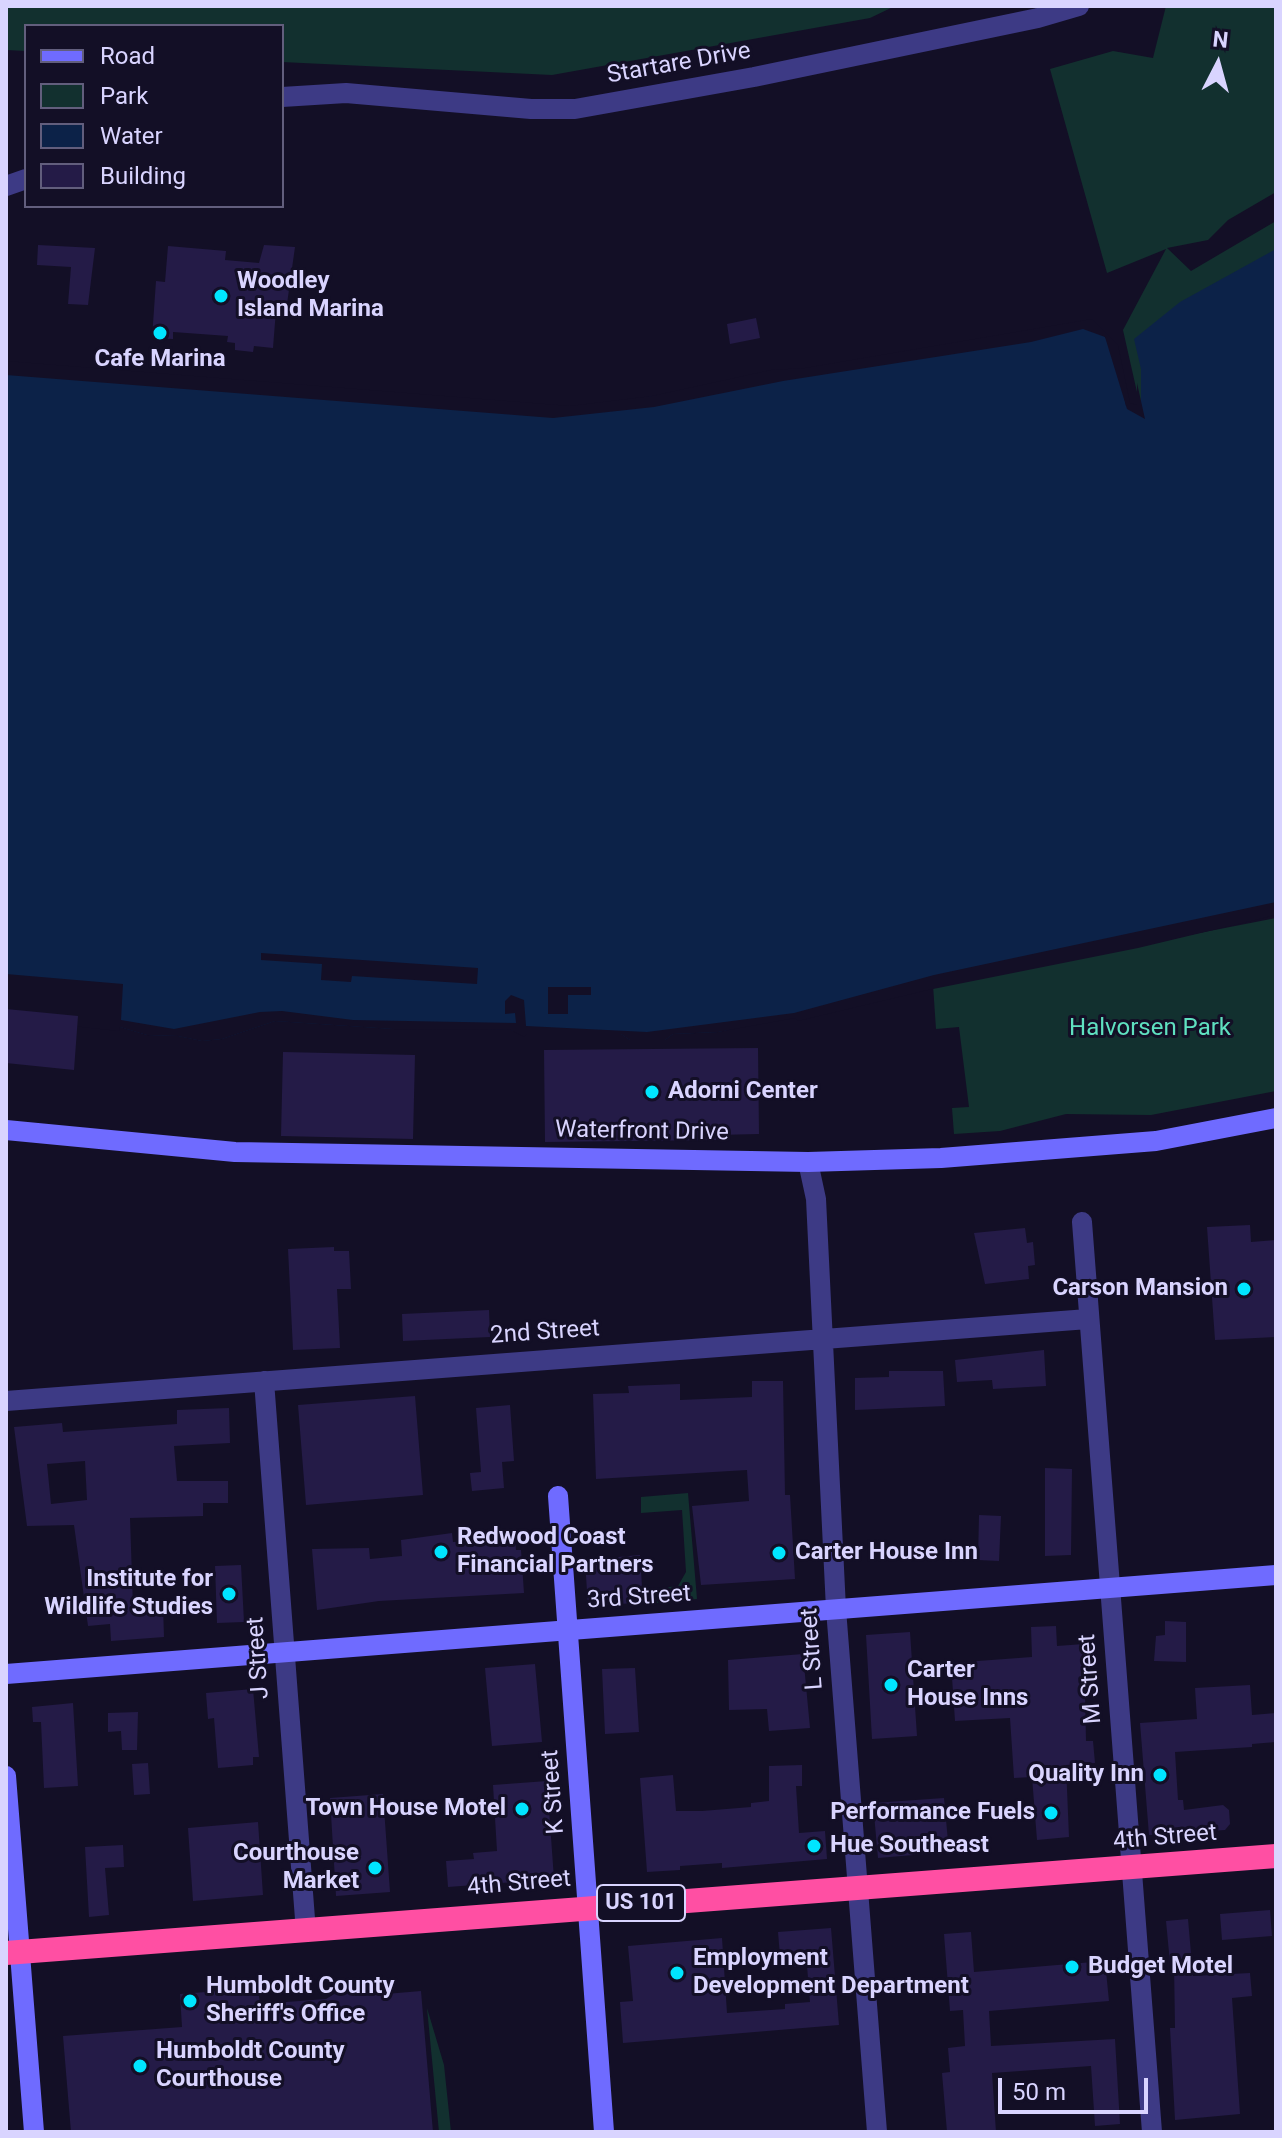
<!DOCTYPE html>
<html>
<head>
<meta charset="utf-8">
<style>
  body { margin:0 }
  #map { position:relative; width:1282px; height:2138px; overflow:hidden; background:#130f26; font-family:Roboto,sans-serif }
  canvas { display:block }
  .frame { position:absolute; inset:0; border:8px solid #d9d4ff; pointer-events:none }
  .legend { position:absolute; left:24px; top:24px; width:260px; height:184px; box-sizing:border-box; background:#130f26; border:2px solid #625e7d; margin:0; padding:10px 14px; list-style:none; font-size:24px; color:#d9d4ff }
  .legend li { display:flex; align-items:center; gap:16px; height:40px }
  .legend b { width:40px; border:2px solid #625e7d }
  .north { position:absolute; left:1178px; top:24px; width:80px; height:80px; -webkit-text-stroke:6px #130f26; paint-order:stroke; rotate:6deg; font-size:22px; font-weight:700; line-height:32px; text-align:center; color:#d9d4ff }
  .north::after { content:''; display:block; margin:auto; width:28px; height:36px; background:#d9d4ff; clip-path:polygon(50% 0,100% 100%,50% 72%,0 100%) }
  .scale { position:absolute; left:998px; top:2078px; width:150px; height:36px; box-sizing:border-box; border:4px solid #d9d4ff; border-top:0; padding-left:10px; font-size:24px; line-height:28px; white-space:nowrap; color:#d9d4ff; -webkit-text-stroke:6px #130f26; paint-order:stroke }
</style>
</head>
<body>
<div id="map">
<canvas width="1282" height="2138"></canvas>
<div class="frame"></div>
<ul class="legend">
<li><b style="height:10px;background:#6f6bff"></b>Road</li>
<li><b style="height:22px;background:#12302f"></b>Park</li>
<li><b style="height:22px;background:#0c2248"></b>Water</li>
<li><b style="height:22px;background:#241b47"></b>Building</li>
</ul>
<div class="north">N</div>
<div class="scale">50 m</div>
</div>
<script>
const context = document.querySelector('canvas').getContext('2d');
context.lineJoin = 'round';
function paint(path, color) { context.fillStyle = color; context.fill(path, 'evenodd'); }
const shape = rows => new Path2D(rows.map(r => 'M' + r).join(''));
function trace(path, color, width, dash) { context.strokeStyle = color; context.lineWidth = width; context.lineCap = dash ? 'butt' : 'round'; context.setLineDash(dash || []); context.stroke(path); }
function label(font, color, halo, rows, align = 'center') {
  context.font = font + ' Roboto,sans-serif'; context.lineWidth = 6; context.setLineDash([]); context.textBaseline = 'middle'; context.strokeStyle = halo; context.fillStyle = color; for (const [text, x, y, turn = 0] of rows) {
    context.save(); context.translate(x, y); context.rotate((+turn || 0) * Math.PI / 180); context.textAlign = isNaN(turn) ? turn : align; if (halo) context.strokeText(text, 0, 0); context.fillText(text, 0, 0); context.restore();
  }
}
const green = shape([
  [6,6,895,6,870,18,552,75,282,62,282,26,26,26,26,51,6,50],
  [1166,6,1276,6,1276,192,1228,220,1208,240,1167,248,1191,271,1276,221,1276,417,1141,410,1123,330,1166,249,1107,273,1050,69,1113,51,1153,58],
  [1276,918,1276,1091,1151,1115,1066,1114,1000,1131,954,1134,952,1108,969,1107,959,1027,936,1029,933,985],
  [688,1493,697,1599,646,1604,645,1590,678,1586,686,1572,682,1510,641,1513,641,1497],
  [427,2008,444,2065,451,2132,439,2132]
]);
const water = shape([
  [1276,249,1276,911,718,1032,673,1034,665,1040,630,1040,621,1034,526,1034,511,1030,431,1027,393,1029,275,1021,222,1039,202,1041,178,1036,147,1035,120,1027,6,1015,6,365,570,410,1092,323,1114,347,1126,406,1141,409,1141,369,1134,339,1180,302]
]);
const pier = shape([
  [1092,319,1118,345,1130,403,1137,405,1137,383,1145,419,1127,409,1105,337,1083,329,1031,342,783,381,654,407,553,418,6,375,6,361,570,406,652,396,771,370,805,368],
  [1276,902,1276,915,1138,948,928,990,798,1021,795,1018,718,1032,673,1034,665,1040,630,1040,621,1034,527,1034,524,1037,511,1030,393,1029,275,1021,222,1039,202,1041,178,1036,147,1035,120,1027,119,1031,6,1019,6,974,123,984,121,1020,174,1029,260,1012,282,1011,353,1020,516,1023,515,1013,505,1014,505,1001,511,995,524,1000,526,1026,647,1032,794,1013,934,975],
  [261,953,478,968,477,984,352,976,351,982,321,980,322,964,261,960],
  [548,987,591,987,591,995,568,995,568,1014,548,1014]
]);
const building = shape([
  [38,245,95,248,88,305,68,304,71,267,37,265],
  [264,245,295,247,286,311,276,310,273,348,254,346,253,352,235,350,235,343,227,342,228,336,173,332,173,339,152,338,156,281,165,282,168,246,226,251,225,260,259,263],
  [756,318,760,338,730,344,727,324],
  [6,1009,78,1016,74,1070,6,1063],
  [758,1048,759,1134,716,1135,716,1140,545,1142,544,1050],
  [283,1052,415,1055,413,1139,281,1136],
  [1250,1225,1251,1242,1276,1240,1276,1337,1215,1340,1207,1227],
  [1025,1228,1027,1243,1033,1242,1035,1265,1028,1266,1029,1279,985,1284,974,1233],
  [334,1247,334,1251,349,1251,351,1289,337,1289,340,1348,293,1350,288,1249],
  [489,1310,490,1337,403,1341,402,1314],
  [1044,1350,1046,1386,993,1389,992,1380,957,1382,955,1360],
  [889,1371,943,1371,945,1406,855,1410,855,1378,889,1377],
  [752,1381,783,1381,785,1495,790,1495,795,1579,701,1585,692,1506,749,1501,747,1470,596,1479,593,1394,629,1393,628,1386,680,1384,680,1400,752,1397],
  [415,1396,423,1495,306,1505,298,1405],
  [510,1405,514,1461,502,1462,504,1488,472,1491,470,1473,481,1472,476,1408],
  [229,1408,230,1443,174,1446,177,1481,228,1481,228,1503,203,1503,203,1516,130,1518,133,1607,163,1606,164,1637,111,1641,110,1624,88,1626,74,1525,27,1526,14,1427,62,1423,63,1432,177,1424,177,1410],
  [85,1461,87,1500,51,1504,47,1464],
  [1045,1468,1072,1469,1071,1555,1045,1556],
  [979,1515,1001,1516,999,1561,978,1560],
  [452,1533,453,1542,515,1538,516,1550,521,1550,524,1593,379,1601,317,1610,312,1549,369,1548,370,1559,402,1556,401,1540],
  [640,1555,643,1602,588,1607,585,1560],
  [241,1565,244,1622,217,1623,215,1566],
  [1165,1621,1186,1622,1186,1662,1154,1661,1156,1636,1165,1635],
  [1056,1626,1057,1646,1084,1644,1086,1741,1093,1741,1095,1763,1066,1765,1069,1837,1037,1840,1032,1777,1014,1778,1010,1718,955,1721,951,1663,1032,1657,1031,1627],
  [910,1632,917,1736,872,1739,866,1635],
  [803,1654,810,1728,769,1731,767,1709,729,1710,728,1660],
  [535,1664,542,1742,492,1746,485,1668],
  [635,1668,639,1732,605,1734,602,1669],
  [1250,1685,1252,1715,1276,1713,1276,1742,1252,1744,1252,1747,1175,1752,1178,1800,1183,1800,1184,1810,1223,1805,1229,1810,1230,1824,1225,1830,1149,1835,1140,1723,1197,1719,1195,1688],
  [253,1689,259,1757,253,1757,253,1765,218,1768,214,1718,208,1719,206,1693],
  [73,1703,78,1786,44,1788,41,1722,33,1722,32,1707],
  [138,1712,137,1750,122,1750,121,1731,108,1732,108,1713],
  [148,1763,150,1794,134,1795,132,1764],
  [802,1765,802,1786,796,1786,799,1833,825,1831,827,1859,722,1868,722,1863,680,1866,680,1870,647,1872,640,1778,673,1775,676,1811,702,1811,751,1807,751,1803,769,1801,769,1766],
  [547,1781,554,1879,448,1887,446,1861,474,1859,473,1853,497,1851,493,1785],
  [383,1794,390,1892,336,1896,330,1798],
  [944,1798,949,1852,878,1858,873,1803],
  [258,1822,263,1895,193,1901,188,1828],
  [123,1845,124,1867,105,1868,109,1915,89,1917,85,1847],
  [1270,1910,1272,1936,1222,1940,1220,1914],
  [1188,1919,1193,1976,1250,1973,1252,1996,1232,1998,1240,2114,1175,2120,1170,2028,1175,2028,1174,1963,1170,1963,1166,1921],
  [831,1928,839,2025,623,2043,620,2002,633,2001,628,1946,722,1938,727,2013,785,2009,785,2004,810,2002,807,1966,781,1968,778,1932],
  [971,1932,974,1972,1105,1961,1109,2001,989,2011,991,2046,1115,2039,1120,2124,1095,2126,1091,2066,992,2073,996,2132,947,2132,942,2073,950,2072,948,2048,965,2046,963,2010,950,2011,944,1934],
  [258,1988,260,2004,326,1999,341,1990,355,1989,374,1995,421,1991,433,2132,71,2132,63,2036,182,2027,180,1994]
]);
const street = shape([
  [282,97,346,93,531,109,575,109,754,77,1038,18,1079,6],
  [6,186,26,179],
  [808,1162,816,1199,836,1609,877,2132],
  [1082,1222,1152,2132],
  [264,1381,306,1932],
  [6,1401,1088,1319]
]);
const secondary = shape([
  [6,1130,235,1152,808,1162,941,1158,1156,1141,1276,1118],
  [558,1496,604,2132],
  [6,1674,1276,1575],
  [6,1776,34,2132]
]);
const highway = shape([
  [6,1953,1276,1856]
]);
const markers = [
  [221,296,8,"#00e5ff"],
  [160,333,8,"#00e5ff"],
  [652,1092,8,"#00e5ff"],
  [1244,1289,8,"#00e5ff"],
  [441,1552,8,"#00e5ff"],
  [779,1553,8,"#00e5ff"],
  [229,1594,8,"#00e5ff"],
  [891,1685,8,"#00e5ff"],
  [1160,1775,8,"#00e5ff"],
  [522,1809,8,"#00e5ff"],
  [1051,1813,8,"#00e5ff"],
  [814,1846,8,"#00e5ff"],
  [375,1868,8,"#00e5ff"],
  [1072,1967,8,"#00e5ff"],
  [677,1973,8,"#00e5ff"],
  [190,2001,8,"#00e5ff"],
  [140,2066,8,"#00e5ff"]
];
const shields = [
  [641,1903,88]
];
const shieldNames = [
  ["US 101",641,1903]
];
const streetNames = [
  ["Startare Drive",679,64,-10],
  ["Waterfront Drive",642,1132,1],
  ["2nd Street",545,1333,-4],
  ["3rd Street",639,1598,-4],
  ["L Street",813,1649,-94],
  ["J Street",259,1658,-94],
  ["M Street",1091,1679,-94],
  ["K Street",554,1792,-94],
  ["4th Street",1165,1838,-5],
  ["4th Street",519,1884,-5]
];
const poiNames = [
  ["Woodley",237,282],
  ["Island Marina",237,310],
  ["Cafe Marina",160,360,"center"],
  ["Adorni Center",668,1092],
  ["Carson Mansion",1228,1289,"right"],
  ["Redwood Coast",457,1538],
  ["Financial Partners",457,1566],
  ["Carter House Inn",795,1553],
  ["Institute for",213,1580,"right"],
  ["Wildlife Studies",213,1608,"right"],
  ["Carter",907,1671],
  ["House Inns",907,1699],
  ["Quality Inn",1144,1775,"right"],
  ["Town House Motel",506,1809,"right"],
  ["Performance Fuels",1035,1813,"right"],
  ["Hue Southeast",830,1846],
  ["Courthouse",359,1854,"right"],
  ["Market",359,1882,"right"],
  ["Employment",693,1959],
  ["Development Department",693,1987],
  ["Budget Motel",1088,1967],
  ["Humboldt County",206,1987],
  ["Sheriff's Office",206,2015],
  ["Humboldt County",156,2052],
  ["Courthouse",156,2080]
];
const parkNames = [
  ["Halvorsen Park",1150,1029]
];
paint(green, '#12302f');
paint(water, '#0c2248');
paint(pier, '#130f26');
paint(building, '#241b47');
trace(street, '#3d3a85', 20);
trace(secondary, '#6f6bff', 20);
trace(highway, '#ff4fa3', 24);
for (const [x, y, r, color] of markers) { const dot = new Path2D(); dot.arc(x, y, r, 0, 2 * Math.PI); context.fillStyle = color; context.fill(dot); trace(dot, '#130f26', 3); }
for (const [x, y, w] of shields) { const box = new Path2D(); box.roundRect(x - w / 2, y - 18, w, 36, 6); context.fillStyle = '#130f26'; context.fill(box); trace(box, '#d9d4ff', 2); }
label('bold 22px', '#d9d4ff', null, shieldNames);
label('24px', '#d9d4ff', '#130f26', streetNames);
label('bold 24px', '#d9d4ff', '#130f26', poiNames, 'left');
label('24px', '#5fe0c0', '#130f26', parkNames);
</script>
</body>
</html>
